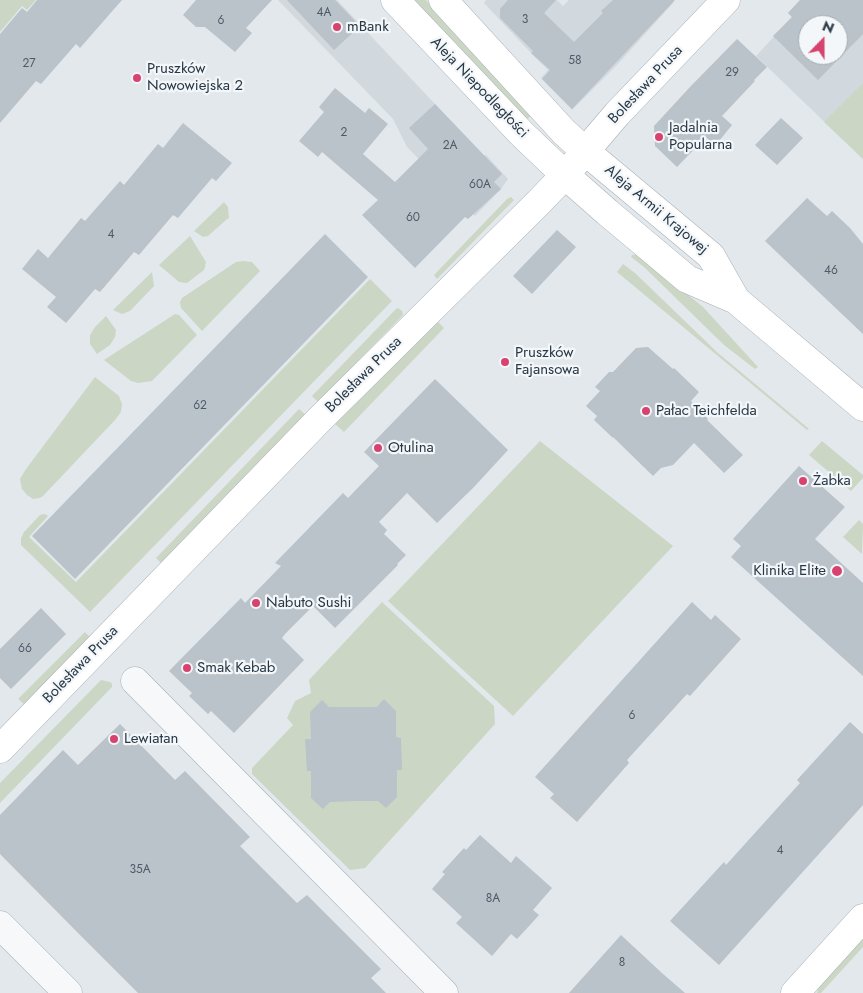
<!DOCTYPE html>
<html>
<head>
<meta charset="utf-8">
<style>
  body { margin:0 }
  #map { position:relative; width:863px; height:993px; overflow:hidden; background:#e3e8ec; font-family:Jost,sans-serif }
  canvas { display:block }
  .north { position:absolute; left:798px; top:15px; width:50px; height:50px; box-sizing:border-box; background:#f3f7f9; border:1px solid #a2abb1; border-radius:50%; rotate:22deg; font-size:14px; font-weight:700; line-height:20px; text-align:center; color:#293846 }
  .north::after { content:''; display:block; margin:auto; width:18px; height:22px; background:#d7426f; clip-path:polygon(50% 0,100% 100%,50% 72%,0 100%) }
</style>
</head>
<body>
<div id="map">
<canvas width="863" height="993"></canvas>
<div class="north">N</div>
</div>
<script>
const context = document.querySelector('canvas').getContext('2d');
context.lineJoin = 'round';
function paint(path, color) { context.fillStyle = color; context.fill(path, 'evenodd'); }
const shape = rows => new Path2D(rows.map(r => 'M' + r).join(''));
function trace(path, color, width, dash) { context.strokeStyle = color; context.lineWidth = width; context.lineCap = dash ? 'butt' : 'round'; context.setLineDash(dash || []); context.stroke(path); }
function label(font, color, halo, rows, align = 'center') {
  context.font = font + ' Jost,sans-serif'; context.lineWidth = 4.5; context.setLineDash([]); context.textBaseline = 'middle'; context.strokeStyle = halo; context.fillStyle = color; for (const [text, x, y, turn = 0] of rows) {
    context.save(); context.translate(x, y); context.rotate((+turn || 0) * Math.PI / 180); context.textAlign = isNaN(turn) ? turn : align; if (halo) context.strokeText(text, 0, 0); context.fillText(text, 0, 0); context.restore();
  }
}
const built = shape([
  [278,0,337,0,484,156,486,155,508,179,501,189,475,216,407,147,393,119],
  [486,0,557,0,563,6,569,0,672,0,674,2,616,66,572,110,541,78,548,70,530,52,484,3],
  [800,0,863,0,863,159,756,56,792,17,788,13],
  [808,25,838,25,838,55,808,55]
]);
const green = shape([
  [0,0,36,0,27,10,22,6,0,32],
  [412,0,426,0,532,115,526,120],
  [863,83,863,159,824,122],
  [511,197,514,200,437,279,434,275,507,199],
  [224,202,228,207,229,218,226,220,208,236,203,237,194,231],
  [190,236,206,262,205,267,204,270,187,283,179,282,159,265],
  [638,254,703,307,758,367,755,369,724,345,644,267,631,257,632,255],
  [243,261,252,262,260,271,202,331,181,308,180,302,182,298,236,262],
  [623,264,635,273,718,353,809,429,807,430,617,272],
  [152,272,154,286,130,311,122,314,113,310],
  [370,279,392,301,90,612,21,545,21,538,24,532,40,515,45,514,48,516,29,537,76,582],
  [398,308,402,311,403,315,318,402,312,396,396,309],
  [175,314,179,315,197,335,152,381,138,383,131,381,104,360],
  [106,316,116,330,115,337,110,345,97,354,90,344,90,335,95,327],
  [436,320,444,328,344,432,335,424],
  [95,377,119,396,122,404,121,412,115,420,43,496,40,498,33,499,27,495,22,489,20,479,26,469],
  [299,409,306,415,162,564,156,558],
  [540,441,673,546,513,716,388,601],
  [822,441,863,475,863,478,851,491,809,455],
  [859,520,863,524,862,554,843,537],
  [382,602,494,706,495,724,365,868,350,870,252,774,252,768,293,725,287,718,295,701,311,693,309,680],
  [85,632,90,637,25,705,18,699],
  [101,680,110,682,112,684,112,687,0,803,0,783],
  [863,935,863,947,821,993,817,993,820,983]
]);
const building = shape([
  [37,0,122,0,80,48,76,44,41,84,36,81,0,123,0,34,22,8,27,12],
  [196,0,272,0,246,28,252,33,235,52,205,27,196,27,183,15],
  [287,0,335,0,360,26,334,50],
  [508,0,556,0,544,13,574,42,603,13,601,11,613,0,675,0,572,109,542,79,550,70,531,53,533,51,500,18,500,9],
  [800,0,863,0,863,34,818,80,773,36,792,17,788,13],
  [808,25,838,25,838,55,808,55],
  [737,39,767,67,754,80,755,81,722,116,732,125,715,146,706,137,677,167,655,146,654,126,690,87],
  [335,88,365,113,369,108,388,124,363,154,395,182,428,149,409,128,435,104,502,174,494,182,501,189,468,219,465,217,415,268,362,215,378,200,322,152,318,157,299,141,324,112,319,107],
  [781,118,803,138,777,165,755,145],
  [183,123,232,163,216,181,212,178,178,218,173,215,139,255,134,252,100,292,95,289,66,323,47,307,56,297,22,269,38,249,48,258,81,218,85,221,120,181,124,185,158,144,163,148],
  [807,198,827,216,832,211,850,228,863,244,863,334,765,241],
  [557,230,576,247,532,294,513,276],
  [325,234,368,277,75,579,32,536],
  [648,347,673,369,674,368,699,392,691,401,708,419,707,420,743,455,724,473,694,443,673,465,661,468,653,476,613,437,613,438,594,420,597,416,586,406,600,391,595,387,609,372,613,372,636,348],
  [435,379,508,450,474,487,437,523,407,493,379,522,387,530,384,534,406,555,397,564,398,565,335,628,313,606,285,634,282,638,304,660,234,733,211,711,208,714,189,696,192,693,169,671,241,598,245,603,281,566,275,563,343,493,348,498,379,466,364,452],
  [799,466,845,507,815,539,863,583,863,676,731,557,741,546,733,539],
  [692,602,711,620,715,615,741,639,690,696,687,694,627,760,629,763,577,822,550,798,554,794,535,777],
  [41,608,66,634,11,689,0,678,0,649],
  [384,699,396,711,396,737,401,738,402,770,397,770,397,797,386,808,378,801,356,801,330,802,323,809,311,798,311,771,307,771,305,739,311,739,310,712,322,700,329,707,377,707],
  [850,722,863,734,863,805,719,965,670,921,724,862,726,865,800,783,797,780],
  [120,724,175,780,185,771,250,837,240,846,297,903,307,895,381,969,371,978,386,993,138,993,78,933,0,854,0,815,63,750,78,765],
  [480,835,511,863,516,856,552,888,533,910,539,915,530,925,517,939,511,934,492,956,456,923,462,917,432,889,445,874,442,872,464,848,466,850],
  [621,935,663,974,685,993,569,993]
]);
const street = shape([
  [135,681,444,993],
  [0,925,68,993]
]);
const secondary = shape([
  [395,0,522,134,565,175,607,212,687,279,736,300,863,407],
  [443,0,564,132,585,151,711,256,736,300],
  [0,749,319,420,538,203,565,175,617,114,726,0],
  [795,993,863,918]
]);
const markers = [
  [337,27,5,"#d7426f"],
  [137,78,5,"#d7426f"],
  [659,137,5,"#d7426f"],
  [505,362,5,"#d7426f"],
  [646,411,5,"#d7426f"],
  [378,448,5,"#d7426f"],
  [803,481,5,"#d7426f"],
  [837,571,6,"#d7426f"],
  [256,603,5,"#d7426f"],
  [187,668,5,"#d7426f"],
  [114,739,5,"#d7426f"]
];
const numberNames = [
  ["4A",324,13],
  ["3",525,20],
  ["6",221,21],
  ["58",575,61],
  ["27",29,64],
  ["29",732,73],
  ["2",344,133],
  ["2A",450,146],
  ["60A",480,185],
  ["60",413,218],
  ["4",111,235],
  ["46",831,271],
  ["62",200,406],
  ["66",25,649],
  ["6",632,716],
  ["4",780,851],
  ["35A",140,870],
  ["8A",493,899],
  ["8",622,963]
];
const poiNames = [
  ["mBank",347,27],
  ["Pruszków",147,69],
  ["Nowowiejska 2",147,86],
  ["Jadalnia",669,128],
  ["Popularna",669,145],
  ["Pruszków",515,353],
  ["Fajansowa",515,370],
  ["Pałac Teichfelda",656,411],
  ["Otulina",388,448],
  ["Żabka",813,481],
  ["Klinika Elite",826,571,"right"],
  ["Nabuto Sushi",266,603],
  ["Smak Kebab",197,668],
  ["Lewiatan",124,739]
];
const streetNames = [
  ["Bolesława Prusa",646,85,-47],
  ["Aleja Niepodległości",479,88,46],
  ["Aleja Armii Krajowej",656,210,40],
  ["Bolesława Prusa",364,375,-45],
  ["Bolesława Prusa",81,665,-46]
];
paint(built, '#d1d8de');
paint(green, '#cbd7c4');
paint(building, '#bac2ca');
trace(street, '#a7b0b7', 29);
trace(secondary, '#a7b0b7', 29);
trace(street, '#f6f8fa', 28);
trace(secondary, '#fff', 28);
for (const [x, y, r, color] of markers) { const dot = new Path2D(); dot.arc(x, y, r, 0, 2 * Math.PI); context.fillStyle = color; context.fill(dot); trace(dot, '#f3f7f9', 2); }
label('12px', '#4d5a67', null, numberNames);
label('15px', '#293846', '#f3f7f9', poiNames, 'left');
label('15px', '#293846', '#f3f7f9', streetNames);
</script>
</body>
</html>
